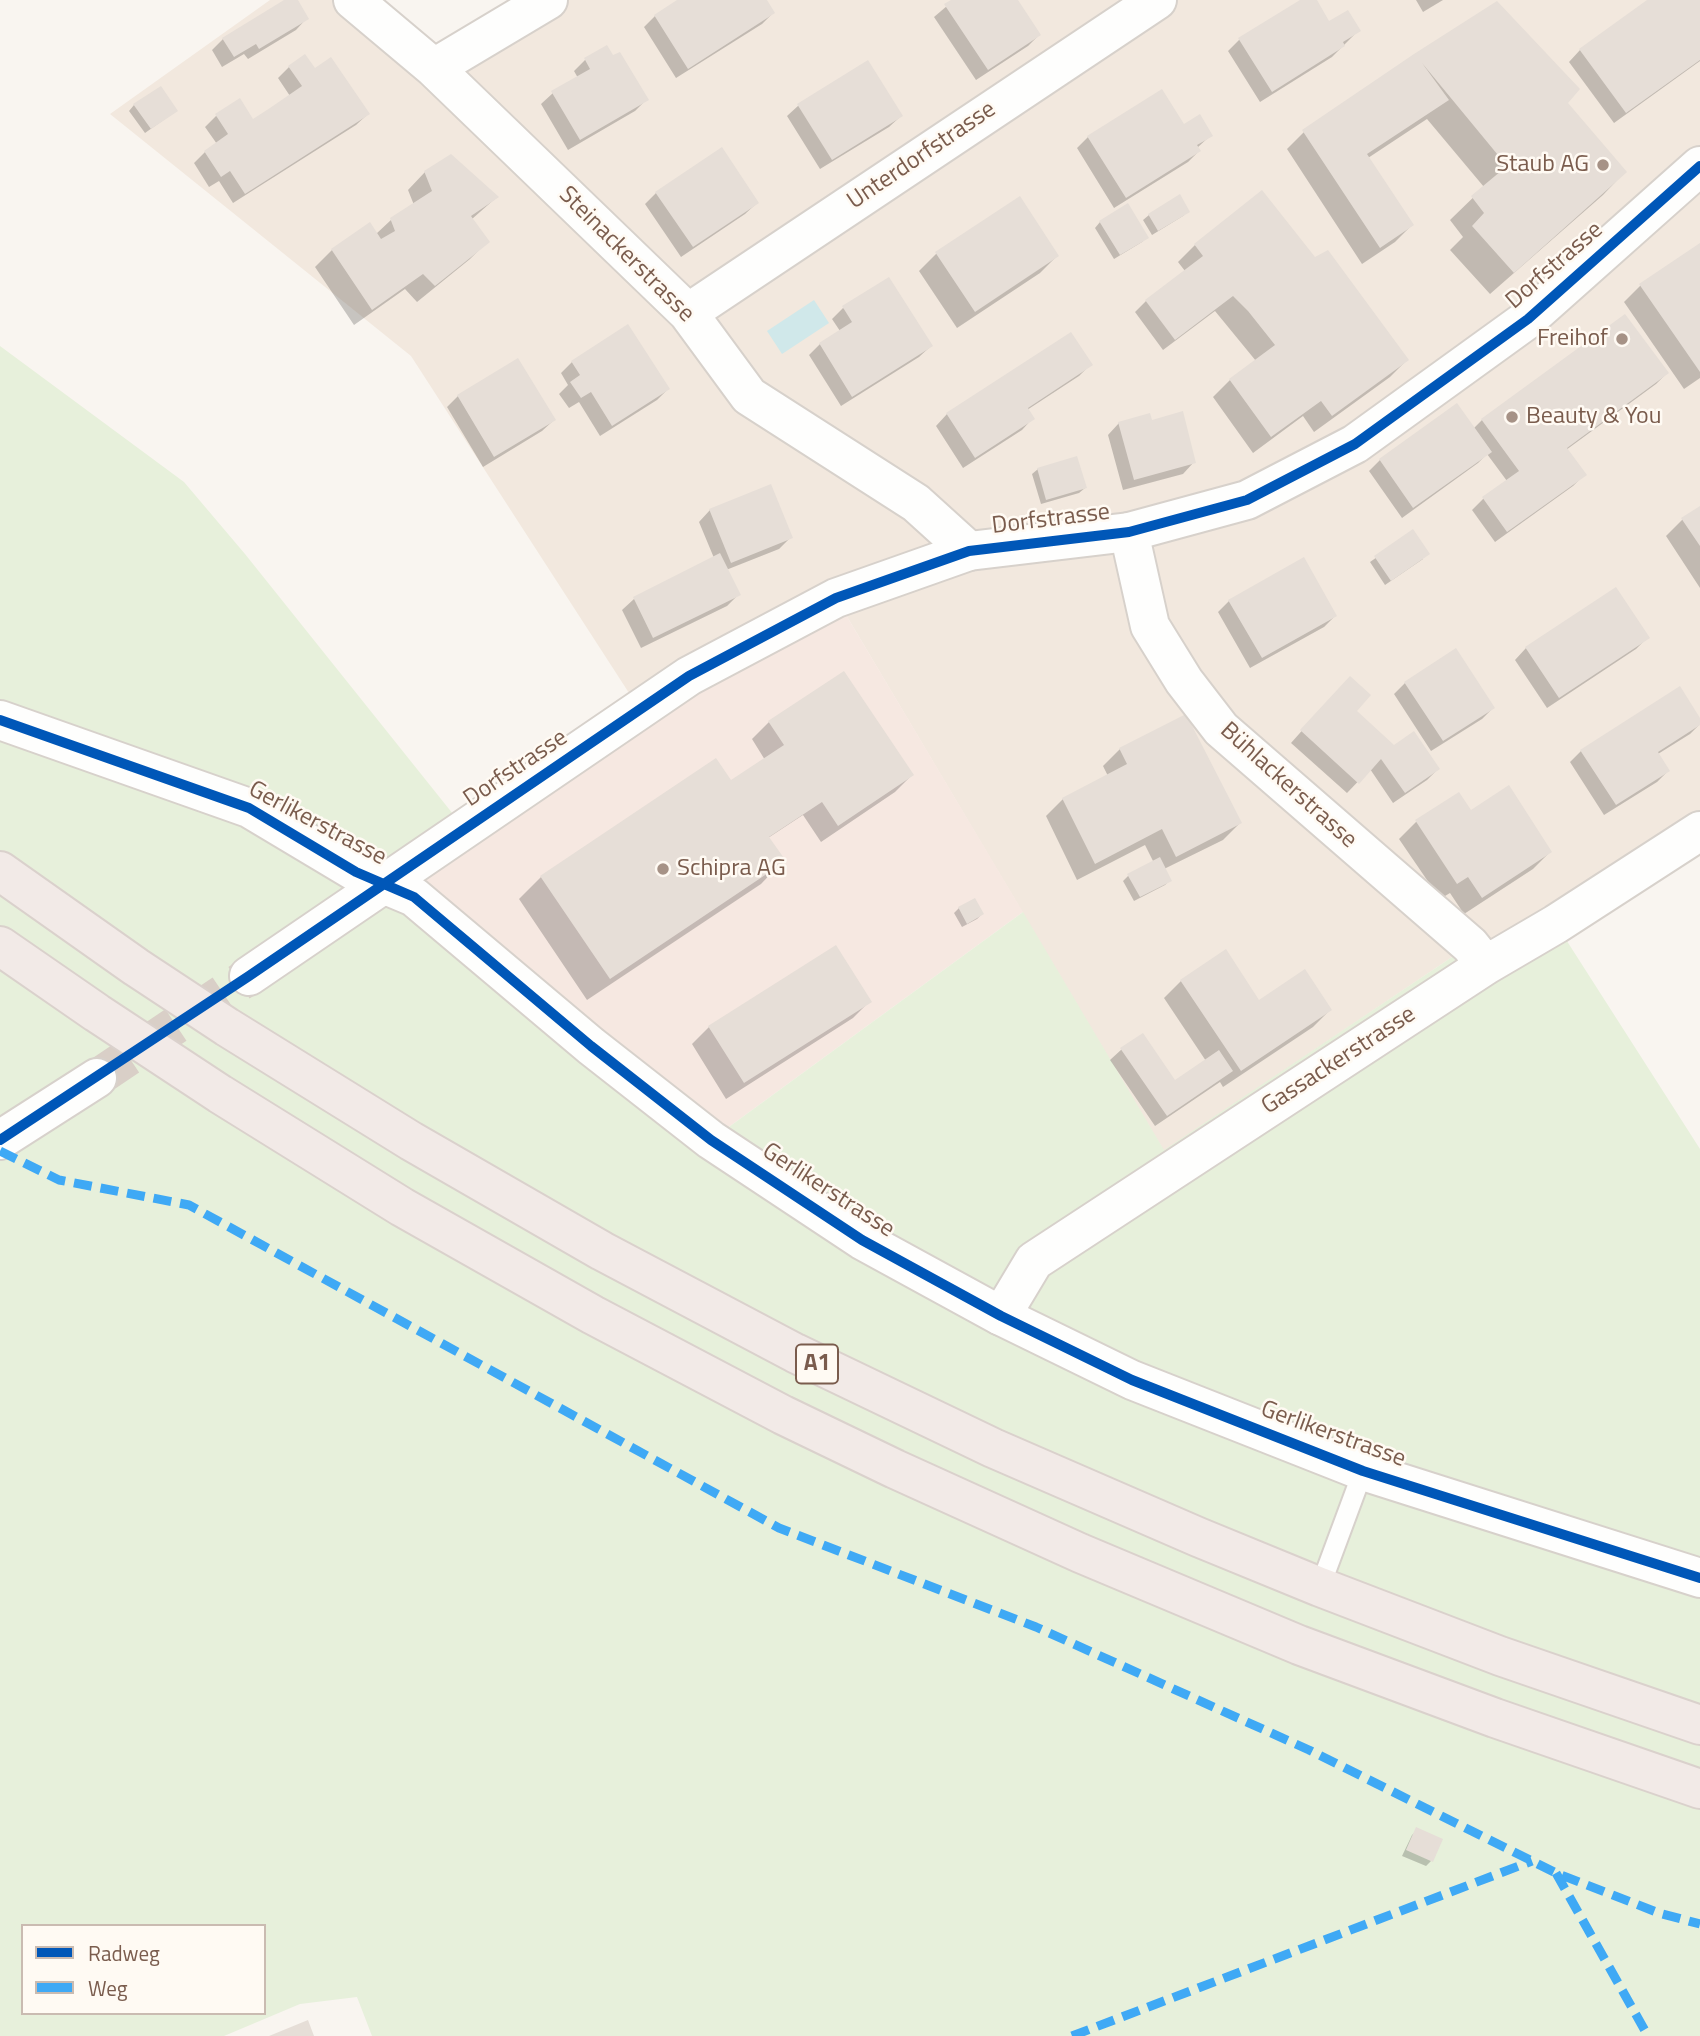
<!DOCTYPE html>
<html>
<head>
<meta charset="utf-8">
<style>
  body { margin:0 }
  #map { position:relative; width:1700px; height:2036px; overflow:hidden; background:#f9f5f0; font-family:"Titillium Web",sans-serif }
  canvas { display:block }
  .legend { position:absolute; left:21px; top:1924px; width:245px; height:91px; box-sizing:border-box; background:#fffaf3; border:2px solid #cabbb1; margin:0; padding:9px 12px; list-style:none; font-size:21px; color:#7a5c4d }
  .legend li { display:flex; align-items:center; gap:14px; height:35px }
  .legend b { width:35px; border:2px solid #cabbb1 }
</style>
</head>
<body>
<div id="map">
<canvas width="1700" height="2036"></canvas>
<ul class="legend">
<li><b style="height:9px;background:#0057b8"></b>Radweg</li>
<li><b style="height:9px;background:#3fa9f5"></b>Weg</li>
</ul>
</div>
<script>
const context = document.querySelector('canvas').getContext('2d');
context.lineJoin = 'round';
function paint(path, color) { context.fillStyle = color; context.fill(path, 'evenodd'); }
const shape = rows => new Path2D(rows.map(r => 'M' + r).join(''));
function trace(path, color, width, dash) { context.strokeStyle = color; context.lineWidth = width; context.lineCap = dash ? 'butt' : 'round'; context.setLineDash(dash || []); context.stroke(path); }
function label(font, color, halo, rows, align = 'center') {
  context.font = font + ' "Titillium Web",sans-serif'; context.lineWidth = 5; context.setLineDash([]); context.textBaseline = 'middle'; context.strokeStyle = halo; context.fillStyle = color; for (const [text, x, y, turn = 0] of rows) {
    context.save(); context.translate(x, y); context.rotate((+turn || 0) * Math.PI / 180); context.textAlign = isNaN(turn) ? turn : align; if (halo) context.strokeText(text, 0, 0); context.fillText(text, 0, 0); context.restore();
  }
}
const residential = shape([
  [270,0,353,0,434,68,548,0,1700,0,1700,831,1556,924,1470,945,1164,1151,836,598,640,710,411,356,110,114]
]);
const commercial = shape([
  [836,598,1023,912,711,1140,383,884]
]);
const green = shape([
  [0,346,184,482,245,554,465,829,383,883,711,1140,1023,912,1164,1150,1470,945,1556,924,1700,1149,1700,2036,372,2036,357,1997,300,2004,224,2036,0,2036],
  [23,1926,264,1926,264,2013,23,2013]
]);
const water = shape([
  [814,300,829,323,782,354,767,331]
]);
const shadow = shape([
  [287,0,296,0,307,18,296,30,248,59,244,54,222,67,212,50,223,39],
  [680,0,765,0,773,13,762,24,676,78,644,27,655,16],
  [954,0,1017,0,1039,35,1028,46,976,80,934,17],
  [1303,0,1314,0,1329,23,1359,30,1332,57,1260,102,1228,51,1239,40],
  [1416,0,1443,0,1423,12],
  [1650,0,1700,0,1700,61,1614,123,1569,62,1580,50],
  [1415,56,1565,103,1625,172,1603,195,1490,294,1450,250,1463,237,1450,220,1484,187,1427,119,1368,158,1412,225,1395,242,1362,264,1287,149,1304,132],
  [612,58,646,100,635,111,568,150,541,104,553,93,578,78,574,71,585,60],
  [289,67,314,70,368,114,356,125,233,203,219,181,209,187,194,163,205,152,217,144,205,127,216,116,253,121,290,96,278,78],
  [134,105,176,111,145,133,129,111],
  [799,105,901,116,889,127,820,169,787,116],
  [1184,127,1211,135,1197,148,1199,151,1188,162,1114,208,1077,148,1088,137],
  [425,172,497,197,472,219,487,242,470,259,417,302,405,289,354,325,315,267,332,250,376,234,391,220,414,205,408,190],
  [656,193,757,203,745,214,681,257,645,204],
  [1019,199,1057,256,1040,273,957,328,919,271,936,254],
  [1128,206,1147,237,1142,242,1114,259,1095,228,1100,222],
  [1188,211,1183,216,1152,235,1143,220,1149,215],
  [1195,245,1407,360,1390,377,1314,432,1303,416,1253,453,1213,397,1230,380,1256,361,1215,311,1163,350,1135,312,1146,301,1185,271,1178,262],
  [1700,245,1700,378,1684,389,1624,302,1641,285],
  [843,308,931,346,919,357,841,406,809,355,820,344,840,331,832,319],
  [572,362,668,389,657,400,600,436,579,402,569,408,559,394,568,385,561,373],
  [1090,365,1079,376,1027,410,1033,418,1022,430,963,468,936,426,947,414],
  [1667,373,1656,384,1566,450,1585,474,1573,486,1495,542,1472,510,1483,499,1507,481,1487,454,1478,463,1402,518,1369,471,1380,460,1473,429,1482,420],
  [458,396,554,420,542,431,483,467,447,407],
  [1151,422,1194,462,1183,474,1123,490,1108,435,1119,423],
  [1038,469,1085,488,1079,493,1041,504,1032,474],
  [1700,508,1700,588,1666,536,1683,519],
  [710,510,791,537,779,549,726,570,738,595,727,606,641,648,622,610,634,599,714,558,699,522],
  [1413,532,1423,559,1385,585,1370,562],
  [1615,590,1648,637,1636,649,1547,708,1515,660,1526,648],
  [1229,601,1335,616,1324,627,1250,668,1218,612],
  [843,673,912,775,895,792,821,842,803,815,768,838,783,861,761,884,587,1000,519,899,541,877,731,783,765,760,752,739,769,722],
  [1405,683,1493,708,1482,719,1431,751,1394,694],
  [1339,689,1354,711,1394,747,1438,769,1427,780,1393,803,1370,769,1347,793,1291,743],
  [1700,721,1700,724,1690,734,1658,754,1668,771,1657,782,1604,815,1570,762,1581,751],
  [1120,749,1240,823,1223,840,1164,869,1170,880,1165,885,1134,901,1123,881,1128,876,1154,863,1145,845,1077,880,1046,816,1063,799,1108,776,1103,766],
  [1470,813,1550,852,1533,869,1464,914,1450,893,1440,899,1399,839,1416,822],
  [959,908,982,914,977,919,962,927,954,913],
  [835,947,870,1001,853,1018,726,1099,692,1044,709,1027],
  [1181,981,1258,1002,1330,1010,1313,1027,1223,1087,1220,1082,1155,1126,1110,1060,1122,1049,1174,1082,1206,1061,1164,998],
  [1417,1830,1441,1840,1431,1861,1426,1866,1402,1856,1412,1835]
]);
const building = shape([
  [284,0,298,0,309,19,259,49,256,44,234,57,222,38],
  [677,0,767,0,775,13,688,69,654,15],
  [951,0,1018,0,1041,35,988,70,944,4],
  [1300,0,1317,0,1329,21,1348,10,1361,31,1343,42,1345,46,1272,92,1238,38],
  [1647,0,1700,0,1700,60,1626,113,1579,49],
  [1497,1,1580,89,1568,103,1627,172,1514,273,1472,226,1484,213,1471,196,1507,166,1422,63,1449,100,1367,154,1414,225,1380,248,1302,130,1414,54],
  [607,45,613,55,620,52,649,100,580,140,551,91,590,69,584,58],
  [305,54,315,68,331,57,370,114,245,194,230,171,221,177,204,151,228,134,215,114,240,98,253,119,270,108,302,86,288,66],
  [868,60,903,116,832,160,797,104],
  [161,86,178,111,151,129,133,104],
  [1162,89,1184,124,1200,114,1213,136,1197,145,1201,151,1126,198,1087,136],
  [722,147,759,203,693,247,655,192],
  [451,154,499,197,471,216,490,242,435,286,423,274,372,310,331,249,370,222,381,239,395,231,390,218,432,191,424,171],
  [1262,190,1315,257,1328,250,1409,360,1332,416,1321,401,1271,437,1229,379,1275,345,1248,311,1233,296,1175,340,1145,300,1203,256,1194,244],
  [1180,194,1190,212,1158,231,1148,214],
  [1020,196,1059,256,975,312,935,252],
  [1128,203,1149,238,1120,255,1099,221],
  [1700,243,1700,372,1639,284],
  [889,277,933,346,852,397,819,343,852,322,842,306],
  [1625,314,1669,373,1567,448,1587,475,1507,532,1482,497,1519,471,1481,419],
  [628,324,670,389,612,426,591,392,581,398,570,382,580,375,571,361],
  [1071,332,1093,365,1028,408,1035,419,975,458,946,413],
  [518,358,556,420,494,457,457,395],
  [1457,403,1492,452,1413,508,1379,459],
  [1183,411,1196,463,1134,480,1118,422,1150,413,1152,420],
  [1077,456,1087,488,1046,500,1037,468],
  [771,484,793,538,731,563,709,509],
  [1700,506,1700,546,1681,518],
  [1413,529,1430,554,1391,581,1374,556],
  [720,553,741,595,653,638,633,597],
  [1304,557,1337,616,1262,658,1228,600],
  [1616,587,1650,638,1559,698,1525,647],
  [1456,648,1495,708,1443,741,1404,682],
  [844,671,914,775,838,826,822,802,769,837,786,861,610,979,540,876,716,758,731,780,784,745,768,721],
  [1350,676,1371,695,1357,711,1394,745,1414,731,1440,769,1405,793,1381,759,1359,784,1300,730],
  [1680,686,1700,718,1700,725,1658,752,1670,771,1616,805,1580,750],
  [1186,714,1242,823,1176,857,1162,829,1095,864,1062,798,1127,764,1119,748],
  [1509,785,1552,852,1482,898,1468,877,1457,884,1415,820,1459,792,1471,810],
  [1160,857,1172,881,1140,897,1127,874],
  [975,898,984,914,967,924,958,907],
  [836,945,872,1002,744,1083,708,1026],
  [1226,949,1259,1000,1305,969,1332,1010,1241,1071,1180,980],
  [1143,1033,1175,1080,1219,1050,1233,1071,1167,1116,1120,1048],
  [1416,1827,1443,1839,1433,1862,1406,1850],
  [308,2020,314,2036,269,2036]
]);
const tertiaryTunnel = shape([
  [97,1078,249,976]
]);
const service = shape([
  [1320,1587,1363,1471]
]);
const minor = shape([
  [353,0,434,68,688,313,749,396,916,503,969,551],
  [434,68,548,0],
  [688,313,1157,0],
  [1129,532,1150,626,1184,681,1221,729,1470,945,1486,965],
  [0,720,249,808,356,872,383,884],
  [1001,1316,1034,1261,1486,965,1556,924,1700,831]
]);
const tertiary = shape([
  [383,884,414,897,591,1046,711,1140,862,1240,1001,1316,1132,1380,1363,1471,1700,1578],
  [249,976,689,676,836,598,969,551,1129,532,1247,500,1355,444,1528,319,1700,166],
  [0,1140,97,1078]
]);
const motorway = shape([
  [0,871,136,967,227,1027,411,1141,602,1251,795,1353,993,1448,1198,1537,1320,1587,1500,1656,1700,1725],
  [0,946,97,1013,220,1094,402,1207,593,1315,783,1415,895,1469,1080,1553,1299,1645,1495,1718,1700,1789]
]);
const quiet = shape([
  [0,1151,59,1180,189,1205,779,1528,1036,1627,1309,1750,1556,1873,1659,1913,1700,1924],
  [1556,1873,1648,2036],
  [1072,2036,1532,1861]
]);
const cycleway = shape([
  [0,720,249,808,356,872,414,897,591,1046,711,1140,862,1240,1001,1316,1132,1380,1363,1471,1700,1578],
  [0,1140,249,976,689,676,836,598,969,551,1129,532,1247,500,1355,444,1528,319,1700,166]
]);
const markers = [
  [1603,165,7,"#a69286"],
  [1622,339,7,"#a69286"],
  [1512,417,7,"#a69286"],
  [663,869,7,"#a69286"]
];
const shields = [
  [817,1364,42]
];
const shieldNames = [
  ["A1",817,1364]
];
const streetNames = [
  ["Unterdorfstrasse",922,156,-34],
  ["Steinackerstrasse",626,255,45],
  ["Dorfstrasse",1555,266,-41],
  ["Dorfstrasse",1051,520,-7],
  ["Dorfstrasse",516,769,-34],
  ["Bühlackerstrasse",1288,786,42],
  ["Gerlikerstrasse",317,824,28],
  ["Gassackerstrasse",1339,1061,-33],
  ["Gerlikerstrasse",828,1191,33],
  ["Gerlikerstrasse",1333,1435,20]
];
const poiNames = [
  ["Staub AG",1589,165],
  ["Freihof",1608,339],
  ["Beauty & You",1526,417,"left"],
  ["Schipra AG",677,869,"left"]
];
paint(residential, '#f2e8de');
paint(commercial, '#f6e8e1');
paint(green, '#e7f0db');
paint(water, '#d0e8ea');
paint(shadow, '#0003');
paint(building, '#e6ded7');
trace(tertiaryTunnel, '#d9cfc7', 38, [38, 19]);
trace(service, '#d7d1cb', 23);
trace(minor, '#d7d1cb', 42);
trace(tertiary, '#d7d1cb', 42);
trace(motorway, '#dad1cc', 42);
trace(service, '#fefefd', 19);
trace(minor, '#fefefd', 38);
trace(tertiary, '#fefefd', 38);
trace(motorway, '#f2eae7', 38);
trace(quiet, '#3fa9f5', 9, [18, 9]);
trace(cycleway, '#0057b8', 10);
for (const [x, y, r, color] of markers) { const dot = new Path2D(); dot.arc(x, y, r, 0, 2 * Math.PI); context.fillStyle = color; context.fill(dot); trace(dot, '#fffaf3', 2.5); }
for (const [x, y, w] of shields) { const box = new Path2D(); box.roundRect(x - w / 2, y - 19.5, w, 39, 5); context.fillStyle = '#fffaf3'; context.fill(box); trace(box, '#7a5c4d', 2); }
label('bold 23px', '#7a5c4d', null, shieldNames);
label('24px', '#7a5c4d', '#fffaf3', streetNames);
label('24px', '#7a5c4d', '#fffaf3', poiNames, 'right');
</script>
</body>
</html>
